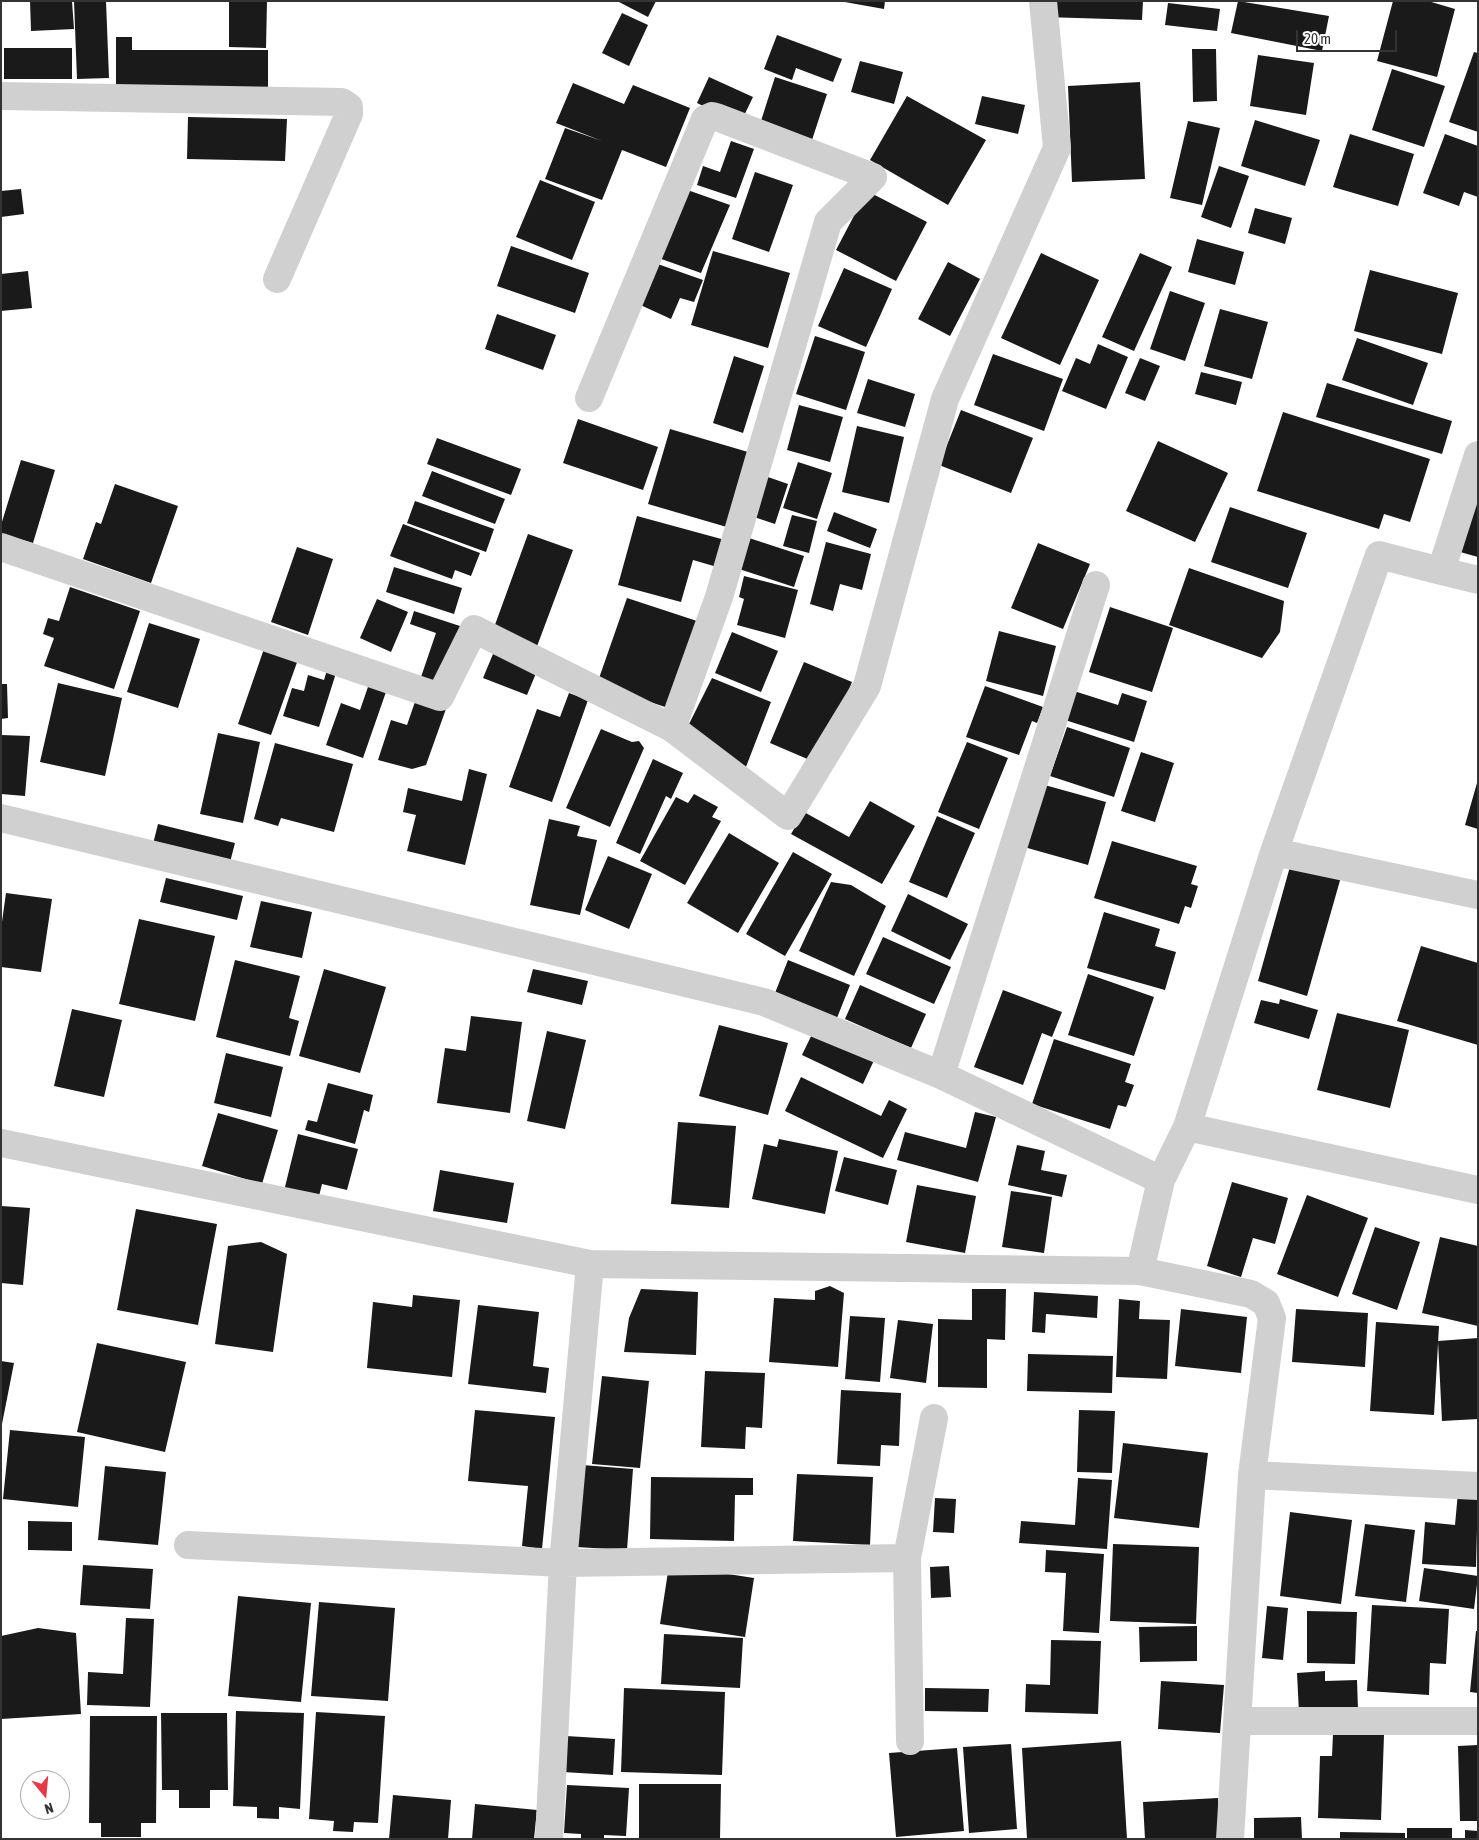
<!DOCTYPE html>
<html>
<head>
<meta charset="utf-8">
<style>
  body { margin:0 }
  #map { position:relative; width:1479px; height:1840px; overflow:hidden; background:#fff; font-family:"Asap Condensed",sans-serif }
  canvas { display:block }
  .frame { position:absolute; inset:0; border:2px solid #333; pointer-events:none }
  .north { position:absolute; left:20px; top:1770px; width:50px; height:50px; box-sizing:border-box; background:#fff; border:1px solid #adadad; border-radius:50%; rotate:163deg; font-size:14px; font-weight:700; line-height:20px; text-align:center; color:#333 }
  .north::after { content:''; display:block; margin:auto; width:18px; height:22px; background:#e63946; clip-path:polygon(50% 0,100% 100%,50% 72%,0 100%) }
  .scale { position:absolute; left:1296px; top:30px; width:101px; height:22px; box-sizing:border-box; border:2px solid #333; border-top:0; padding-left:6px; font-size:15px; line-height:18px; white-space:nowrap; color:#333; -webkit-text-stroke:4px #fff; paint-order:stroke }
</style>
</head>
<body>
<div id="map">
<canvas width="1479" height="1840"></canvas>
<div class="frame"></div>
<div class="north">N</div>
<div class="scale">20 m</div>
</div>
<script>
const context = document.querySelector('canvas').getContext('2d');
context.lineJoin = 'round';
function paint(path, color) { context.fillStyle = color; context.fill(path, 'evenodd'); }
const shape = rows => new Path2D(rows.map(r => 'M' + r).join(''));
function trace(path, color, width, dash) { context.strokeStyle = color; context.lineWidth = width; context.lineCap = dash ? 'butt' : 'round'; context.setLineDash(dash || []); context.stroke(path); }
const building = shape([
  [30,1,72,1,74,29,31,31],
  [74,1,106,1,109,78,77,79],
  [229,1,267,1,266,48,229,47],
  [617,1,656,1,648,17],
  [839,1,885,1,884,9],
  [1045,1,1143,1,1142,20,1045,17],
  [1238,1,1329,16,1322,51,1231,33],
  [1393,1,1428,1,1455,9,1437,77,1377,61],
  [1168,3,1220,9,1217,31,1165,25],
  [622,13,648,25,629,66,602,53],
  [777,35,842,59,833,82,796,68,792,80,764,69],
  [116,37,132,37,132,50,268,50,268,87,116,87],
  [4,48,72,48,72,79,4,79],
  [1192,49,1216,49,1217,101,1193,102],
  [1474,52,1478,53,1478,132,1449,122],
  [1258,55,1314,63,1306,115,1250,106],
  [860,61,903,72,894,104,851,92],
  [1392,69,1445,86,1424,147,1372,130],
  [709,77,753,97,740,124,697,103],
  [775,77,827,94,812,140,760,124],
  [1140,82,1145,179,1072,182,1068,86],
  [573,83,624,104,633,85,690,108,666,167,622,150,602,200,545,179,565,128,602,141,556,123],
  [907,96,986,140,948,205,870,160],
  [982,96,1025,105,1018,134,975,124],
  [188,117,287,119,285,161,187,159],
  [1255,120,1320,140,1305,186,1241,166],
  [1188,121,1220,128,1202,205,1170,198],
  [1350,134,1414,154,1398,206,1333,187],
  [1445,134,1478,146,1478,197,1464,192,1459,206,1423,193],
  [731,141,754,149,736,198,697,185,703,166,720,172],
  [1219,166,1249,176,1231,228,1201,217],
  [755,172,793,185,769,252,732,239],
  [540,180,595,202,572,260,516,237],
  [679,187,730,205,701,273,650,255],
  [21,189,24,214,1,217,1,191],
  [867,191,927,222,896,281,836,250],
  [1255,208,1292,218,1285,244,1248,233],
  [1197,239,1244,252,1235,285,1188,272],
  [511,246,589,273,575,313,497,286],
  [713,251,790,273,768,348,691,325],
  [1041,253,1099,280,1060,365,1001,338],
  [1140,253,1172,267,1134,351,1102,337],
  [652,262,703,280,694,302,680,298,671,319,636,303],
  [948,262,980,279,950,336,918,319],
  [844,268,892,289,866,347,818,326],
  [1370,270,1458,293,1442,354,1354,331],
  [28,271,32,308,1,311,1,274],
  [1170,291,1205,303,1185,361,1150,349],
  [1220,309,1268,322,1252,379,1204,366],
  [497,314,556,335,543,370,485,349],
  [815,336,865,352,846,410,796,394],
  [1357,338,1428,363,1413,405,1342,380],
  [1098,344,1128,357,1106,409,1062,391,1076,358,1090,364],
  [993,354,1063,379,1044,431,974,405],
  [734,356,764,366,743,433,713,423],
  [1140,358,1160,366,1145,401,1125,393],
  [1201,372,1242,382,1236,405,1195,394],
  [868,379,915,394,905,427,857,413],
  [1327,383,1452,421,1442,454,1316,417],
  [799,405,843,417,830,462,787,450],
  [961,410,1033,438,1011,493,939,465],
  [1283,412,1430,459,1410,522,1384,514,1379,529,1257,491],
  [578,419,658,447,643,490,563,463],
  [857,426,904,437,889,503,842,492],
  [670,429,748,452,737,530,648,504],
  [437,438,521,469,511,495,427,464],
  [1158,441,1228,473,1195,542,1126,511],
  [21,460,55,470,33,543,1,534,1,525],
  [798,462,832,473,817,519,783,508],
  [432,471,505,499,495,524,422,496],
  [765,476,788,484,775,524,751,516],
  [115,484,178,506,151,583,83,559,96,522,101,524],
  [1478,490,1478,557,1453,550],
  [415,501,494,529,486,552,407,523],
  [1230,507,1307,533,1288,588,1211,562],
  [834,512,877,529,870,548,827,531],
  [792,515,817,521,809,553,783,546],
  [637,516,725,540,717,567,693,560,681,602,618,585],
  [403,524,480,553,471,576,455,570,452,579,390,556],
  [528,534,573,550,536,649,492,633],
  [746,537,804,556,794,587,736,568],
  [826,542,871,554,862,590,840,584,833,611,810,604],
  [1038,543,1090,564,1063,629,1011,608],
  [297,547,333,559,308,635,271,622],
  [394,567,462,588,454,614,386,592],
  [1189,568,1284,601,1280,632,1262,658,1169,625],
  [744,576,798,590,785,638,737,625,744,599,739,597],
  [70,587,140,611,114,689,44,666,54,638,43,634,48,618,59,621],
  [627,598,697,621,668,708,597,684],
  [377,599,408,612,391,652,360,638],
  [1110,607,1173,628,1152,692,1089,672],
  [414,611,463,627,443,685,421,677,436,633,410,624],
  [149,623,200,639,178,708,127,692],
  [999,631,1056,646,1043,696,986,681],
  [732,632,778,651,761,692,715,673],
  [266,643,300,654,271,735,238,724],
  [493,654,539,666,527,695,483,678],
  [804,662,852,682,819,764,770,743],
  [327,670,336,673,319,727,283,716,292,688,304,691,308,675,324,680],
  [712,678,771,702,744,772,687,728],
  [58,683,122,698,105,776,40,762],
  [1,684,7,684,8,718,1,719],
  [369,684,387,689,363,758,326,745,341,703,360,710],
  [985,686,1043,707,1037,723,1032,721,1019,755,966,737],
  [1074,691,1118,705,1122,693,1147,701,1134,742,1065,720],
  [569,693,588,700,552,802,509,787,537,709,560,717],
  [417,696,447,706,426,765,412,769,378,760,391,720,407,725],
  [1067,727,1130,748,1114,797,1050,776],
  [601,729,632,742,639,741,644,748,610,827,566,808],
  [218,733,260,742,243,823,200,814],
  [1,735,30,736,25,796,1,794],
  [967,742,1008,758,979,829,938,812],
  [275,743,353,764,334,832,281,818,278,826,254,819],
  [1141,752,1174,763,1155,822,1121,811],
  [653,759,683,773,671,799,666,796,640,854,616,843],
  [469,769,487,774,465,865,407,851,416,815,403,812,408,788,462,801],
  [1477,783,1478,783,1478,829,1465,825],
  [1041,784,1106,802,1088,865,1024,847],
  [694,794,718,807,712,817,721,821,685,885,640,861,676,797,688,803],
  [870,801,915,826,882,884,791,834,804,812,849,837],
  [937,816,975,833,947,898,909,882],
  [549,819,580,826,577,836,597,840,580,915,530,905],
  [158,824,235,843,228,870,151,852],
  [729,833,779,863,738,933,687,903],
  [1112,841,1197,866,1191,884,1198,886,1191,908,1185,906,1179,924,1094,898],
  [793,852,832,874,785,956,746,934],
  [608,856,652,874,629,929,585,910],
  [1291,863,1341,877,1307,996,1258,981],
  [166,878,243,896,237,920,160,902],
  [831,882,851,885,886,906,854,976,799,951],
  [6,893,52,899,41,972,1,967,1,929],
  [908,894,968,924,950,960,891,931],
  [261,901,312,912,302,958,250,947],
  [1104,912,1160,929,1155,946,1176,952,1165,990,1087,968],
  [139,919,215,936,195,1021,119,1004],
  [883,937,951,967,934,1004,866,974],
  [1421,946,1478,963,1478,1045,1397,1021],
  [235,960,300,976,289,1018,299,1021,290,1056,216,1037],
  [788,960,850,985,837,1018,775,993],
  [324,969,386,987,360,1073,299,1056],
  [533,969,588,981,582,1005,527,992],
  [1088,974,1154,997,1134,1056,1068,1035],
  [860,985,926,1014,911,1048,845,1019],
  [1003,990,1062,1012,1052,1037,1042,1033,1023,1085,974,1067],
  [1280,999,1318,1010,1309,1039,1254,1023,1261,1000,1279,1004],
  [72,1009,122,1020,104,1097,54,1086],
  [1337,1013,1409,1030,1390,1108,1317,1090],
  [471,1016,522,1022,510,1113,437,1103,445,1048,466,1051],
  [719,1025,788,1043,768,1115,699,1096],
  [815,1028,876,1056,863,1084,802,1055],
  [547,1031,586,1040,565,1129,527,1121],
  [1054,1039,1131,1064,1125,1082,1134,1085,1126,1107,1118,1105,1110,1129,1032,1104],
  [226,1053,283,1067,271,1117,214,1103],
  [801,1077,881,1116,889,1100,907,1109,883,1158,785,1111],
  [328,1083,373,1095,369,1112,364,1110,355,1144,305,1130,308,1120,317,1122],
  [975,1112,996,1117,978,1182,897,1160,905,1132,966,1148],
  [218,1113,278,1130,262,1184,202,1166],
  [678,1122,736,1126,729,1208,671,1204],
  [298,1134,358,1149,347,1190,322,1184,318,1200,284,1191],
  [779,1139,838,1151,825,1214,752,1199,764,1144,777,1147],
  [1017,1145,1045,1151,1041,1170,1067,1175,1062,1197,1008,1185],
  [844,1157,897,1170,888,1205,835,1191],
  [440,1170,514,1183,507,1223,433,1211],
  [1232,1182,1288,1198,1275,1244,1253,1238,1241,1277,1207,1266],
  [917,1185,976,1196,965,1253,906,1242],
  [1011,1191,1052,1197,1044,1253,1002,1247],
  [1307,1195,1368,1218,1338,1297,1277,1274],
  [1,1206,30,1208,23,1285,1,1283],
  [136,1209,217,1224,198,1325,117,1310],
  [1375,1227,1420,1242,1397,1310,1352,1294],
  [1440,1237,1478,1246,1478,1326,1422,1313],
  [261,1242,287,1254,273,1352,215,1344,228,1246],
  [830,1286,844,1293,838,1367,769,1362,774,1298,815,1300,815,1291],
  [641,1289,698,1292,696,1355,624,1352,629,1318],
  [972,1289,1006,1289,1005,1340,987,1339,987,1388,938,1387,938,1319,972,1320],
  [1034,1292,1098,1296,1097,1318,1046,1314,1045,1333,1032,1332],
  [413,1295,460,1300,452,1377,367,1368,373,1302,412,1307],
  [1119,1299,1140,1301,1139,1319,1170,1320,1167,1379,1116,1377],
  [478,1305,539,1312,533,1366,549,1368,546,1393,468,1384],
  [1181,1309,1247,1317,1241,1373,1175,1366],
  [1296,1309,1368,1313,1365,1367,1292,1362],
  [850,1316,885,1318,880,1382,845,1379],
  [898,1320,933,1324,926,1383,890,1378],
  [1376,1322,1439,1326,1434,1415,1370,1411],
  [1478,1338,1478,1419,1442,1421,1438,1341],
  [97,1343,186,1362,165,1452,77,1432],
  [1028,1354,1113,1356,1112,1393,1027,1391],
  [1,1361,14,1363,2,1424,1,1424],
  [705,1371,765,1373,762,1428,746,1427,745,1449,701,1447],
  [602,1376,649,1381,640,1468,592,1464],
  [841,1390,901,1393,899,1446,881,1445,880,1466,837,1464],
  [475,1410,555,1417,542,1549,522,1546,528,1486,468,1481],
  [1079,1410,1115,1411,1112,1473,1077,1472],
  [10,1430,85,1437,78,1507,3,1499],
  [1123,1443,1208,1453,1199,1528,1114,1518],
  [582,1465,633,1469,627,1550,576,1547],
  [105,1466,166,1472,158,1545,98,1540],
  [797,1474,873,1477,870,1545,793,1541],
  [651,1477,753,1478,753,1495,735,1495,734,1541,650,1539],
  [1078,1478,1112,1480,1107,1549,1019,1543,1021,1521,1075,1525],
  [1458,1492,1478,1493,1476,1567,1422,1564,1425,1522,1455,1525],
  [935,1498,956,1499,954,1533,933,1532],
  [1290,1512,1352,1520,1341,1604,1280,1596],
  [28,1521,72,1522,72,1551,28,1550],
  [1365,1524,1415,1530,1406,1602,1355,1596],
  [1113,1544,1199,1547,1196,1624,1110,1621],
  [1046,1550,1104,1554,1099,1633,1063,1631,1066,1573,1045,1572],
  [83,1565,153,1569,150,1609,80,1605],
  [669,1565,754,1578,745,1637,660,1624],
  [949,1566,951,1597,931,1598,930,1567],
  [1424,1568,1478,1576,1474,1609,1419,1601],
  [238,1596,311,1603,301,1702,228,1696],
  [319,1602,395,1608,388,1701,311,1696],
  [1372,1605,1449,1609,1446,1664,1430,1663,1429,1695,1367,1691],
  [1267,1606,1288,1608,1283,1660,1262,1658],
  [1307,1611,1357,1612,1355,1664,1307,1663],
  [126,1618,154,1619,150,1707,87,1705,88,1672,123,1674],
  [1197,1626,1197,1661,1140,1662,1139,1627],
  [38,1628,76,1633,81,1714,1,1719,1,1636],
  [1476,1631,1478,1631,1478,1693,1470,1692],
  [664,1634,743,1638,740,1688,661,1684],
  [1051,1640,1101,1641,1098,1714,1025,1712,1026,1684,1050,1685],
  [1325,1671,1325,1681,1357,1680,1358,1710,1299,1713,1297,1673],
  [1161,1681,1224,1685,1220,1733,1158,1729],
  [624,1688,725,1692,722,1775,621,1772],
  [925,1688,989,1689,988,1712,925,1711],
  [236,1711,304,1713,300,1809,279,1807,279,1819,257,1818,257,1807,233,1806],
  [316,1712,385,1716,378,1823,354,1822,353,1832,333,1831,334,1821,309,1819],
  [161,1713,227,1713,228,1790,210,1790,210,1808,179,1808,179,1790,162,1790],
  [90,1716,157,1716,156,1823,141,1823,141,1837,101,1837,101,1823,89,1823],
  [1333,1734,1384,1735,1381,1820,1318,1818,1320,1756,1332,1756],
  [566,1736,615,1739,613,1775,563,1772],
  [1121,1741,1127,1839,1027,1839,1022,1748],
  [1011,1744,1017,1829,969,1833,963,1747],
  [1478,1745,1478,1821,1460,1821,1458,1746],
  [957,1748,964,1831,896,1837,889,1753],
  [639,1784,721,1784,720,1839,639,1839],
  [567,1785,629,1788,626,1836,604,1835,604,1839,581,1839,581,1834,564,1833],
  [393,1795,451,1800,448,1839,389,1839],
  [1218,1798,1220,1839,1145,1839,1143,1802],
  [475,1804,537,1810,534,1839,472,1839],
  [1301,1817,1302,1839,1254,1839,1254,1818],
  [1407,1828,1452,1828,1452,1839,1407,1839],
  [1465,1830,1478,1831,1478,1839,1465,1839],
  [1340,1832,1405,1833,1405,1839,1340,1839]
]);
const street = shape([
  [1,96,342,102,349,107,349,114,277,279],
  [589,398,705,119,712,116,719,118,873,177,828,222,719,597,672,728],
  [1,547,440,697,474,629,672,728,788,816,867,686,945,399,1057,148,1043,1],
  [1441,571,1478,580],
  [1,818,764,1002,941,1075,1161,1180],
  [1274,852,1478,895],
  [941,1075,1096,585],
  [1187,1127,1478,1190],
  [1,1143,590,1264,1140,1271,1251,1294,1266,1303,1272,1318,1252,1475,1230,1839],
  [1140,1271,1161,1180,1187,1127,1274,852,1379,555,1441,571,1478,455],
  [1252,1475,1478,1486],
  [188,1545,563,1563,907,1558],
  [1238,1721,1478,1721],
  [910,1741,907,1558,934,1418],
  [549,1839,563,1563,590,1264]
]);
paint(building, '#1a1a1a');
trace(street, '#d0d0d0', 28);
</script>
</body>
</html>
